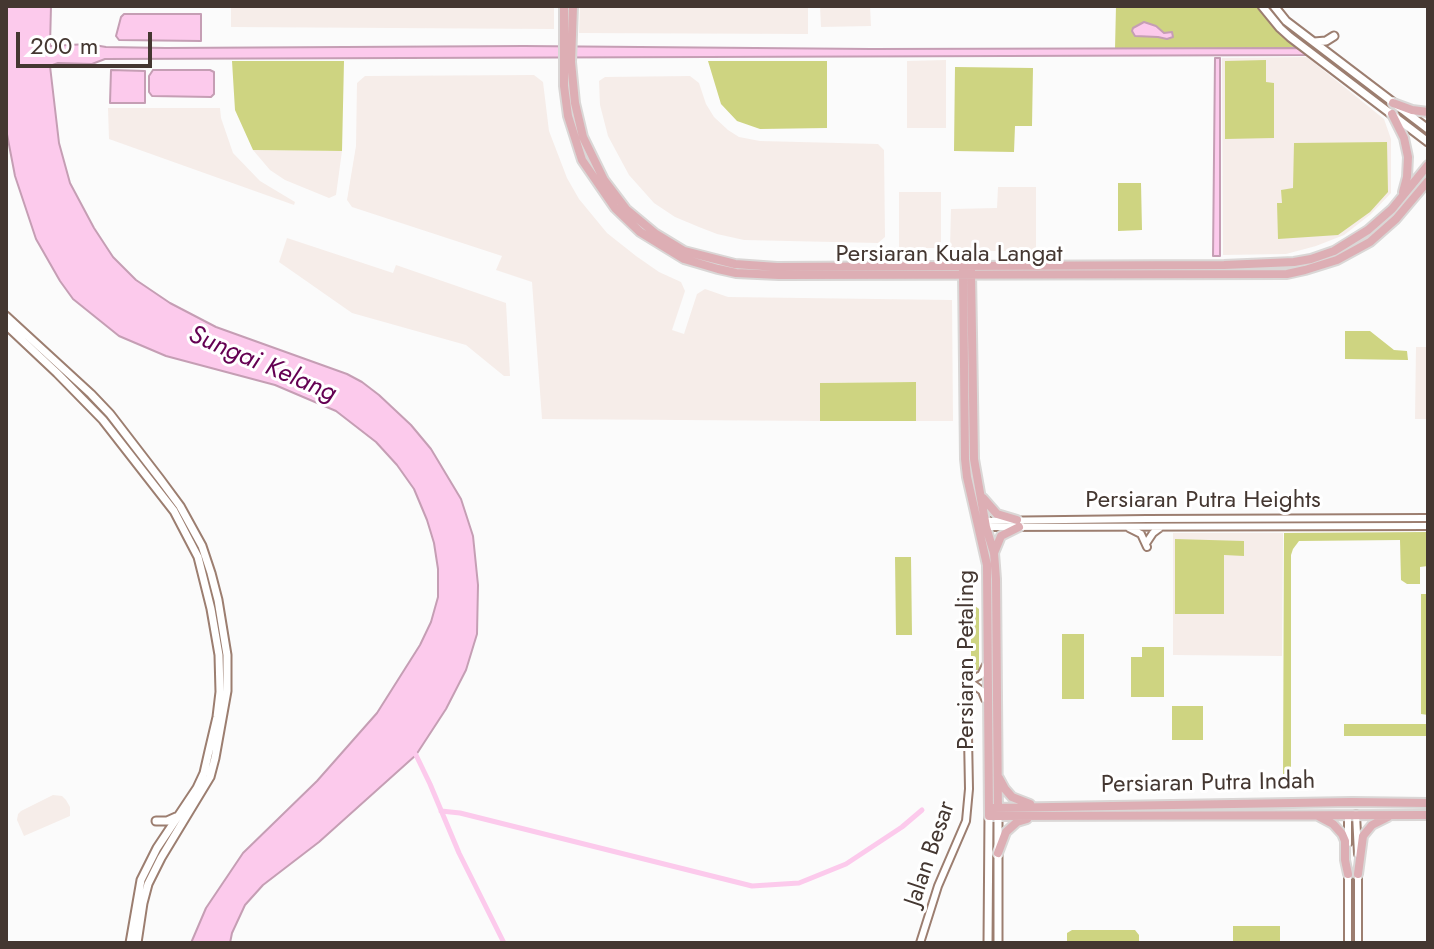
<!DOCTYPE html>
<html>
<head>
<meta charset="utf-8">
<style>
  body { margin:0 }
  #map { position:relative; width:1434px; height:949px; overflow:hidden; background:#fbfbfb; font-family:Jost,sans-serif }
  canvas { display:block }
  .frame { position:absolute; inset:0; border:8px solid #443731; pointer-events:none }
  .scale { position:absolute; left:16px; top:32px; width:136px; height:36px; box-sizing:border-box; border:4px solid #443731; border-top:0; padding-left:10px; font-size:24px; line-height:28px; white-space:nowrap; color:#443731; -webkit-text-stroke:6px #fff; paint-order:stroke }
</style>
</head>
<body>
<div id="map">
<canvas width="1434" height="949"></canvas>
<div class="frame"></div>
<div class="scale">200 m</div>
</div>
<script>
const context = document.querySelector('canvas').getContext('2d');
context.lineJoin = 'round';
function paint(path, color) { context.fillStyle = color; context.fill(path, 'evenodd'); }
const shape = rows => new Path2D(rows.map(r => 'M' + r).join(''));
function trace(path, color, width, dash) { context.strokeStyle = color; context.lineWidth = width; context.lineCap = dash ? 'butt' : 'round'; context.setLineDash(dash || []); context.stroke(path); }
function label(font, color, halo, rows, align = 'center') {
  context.font = font + ' Jost,sans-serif'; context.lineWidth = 6; context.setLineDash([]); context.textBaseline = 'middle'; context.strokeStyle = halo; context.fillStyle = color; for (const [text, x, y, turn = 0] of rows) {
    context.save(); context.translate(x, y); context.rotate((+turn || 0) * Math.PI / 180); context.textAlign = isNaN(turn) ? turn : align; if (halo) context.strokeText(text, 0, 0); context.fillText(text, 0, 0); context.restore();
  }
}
const built = shape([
  [231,6,554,6,554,29,231,27],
  [580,6,808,6,808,34,579,33],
  [820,6,870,6,871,26,821,27],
  [1307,57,1384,119,1391,139,1391,193,1371,214,1344,235,1316,246,1286,254,1223,255,1222,58],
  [946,60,946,128,907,128,907,61],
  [534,75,543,82,549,131,567,178,579,199,607,233,636,256,659,272,681,282,685,291,672,330,684,334,697,294,705,289,728,297,952,300,953,421,916,421,915,382,820,383,820,421,542,419,532,282,496,270,502,256,352,207,347,200,356,146,357,83,365,76],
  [690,76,699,83,706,104,714,117,728,130,739,137,760,141,878,144,884,150,885,237,878,243,744,240,717,234,699,227,675,217,654,203,629,175,608,136,600,105,599,81,605,77],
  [108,108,220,108,221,118,233,153,260,181,295,202,294,205,109,139],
  [253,150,342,151,336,195,329,198,285,180,270,170],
  [998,187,1036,187,1036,251,962,251,950,249,951,209,997,208],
  [899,192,941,192,941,248,899,248],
  [287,238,393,273,396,265,506,303,510,376,504,376,466,345,352,313,279,262],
  [1416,347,1428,347,1428,419,1415,419],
  [1173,533,1283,533,1282,656,1173,655],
  [53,795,62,796,66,800,70,807,70,816,24,836,17,820,18,814,21,811]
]);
const green = shape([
  [1116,6,1257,6,1278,31,1299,48,1115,49],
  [1266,60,1266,82,1274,83,1274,138,1225,139,1225,61],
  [232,61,344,61,342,151,253,150,235,110],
  [708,61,827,61,827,128,760,129,737,121,721,104],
  [955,67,1033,68,1032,126,1015,126,1014,152,954,151],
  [1387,142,1388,192,1370,212,1338,235,1278,239,1277,203,1282,203,1281,190,1293,188,1294,143],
  [1118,183,1141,183,1142,230,1118,231],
  [1345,331,1370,331,1394,350,1407,351,1408,360,1345,359],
  [916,382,916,421,820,421,820,383],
  [1428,532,1428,566,1420,567,1420,584,1407,584,1401,580,1400,540,1299,541,1293,549,1291,555,1291,780,1283,780,1284,533],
  [1175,539,1244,541,1244,556,1224,555,1224,614,1175,614],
  [895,557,911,557,912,635,896,635],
  [1421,594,1428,594,1428,715,1421,714],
  [971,603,979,609,979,670,971,670],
  [1062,634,1084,634,1084,699,1062,699],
  [1142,647,1164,647,1164,697,1131,697,1131,657,1142,657],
  [1172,706,1203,706,1203,740,1172,740],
  [1344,724,1428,724,1428,736,1344,736],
  [1233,926,1280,926,1280,943,1233,943],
  [1072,930,1135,930,1139,935,1139,943,1067,943,1067,933]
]);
const water = shape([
  [6,6,51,6,50,46,88,44,106,47,166,48,524,46,871,49,1299,48,1309,55,105,59,92,64,58,63,50,66,59,143,70,183,94,228,113,257,136,280,170,303,216,327,347,374,362,382,379,395,411,425,431,449,461,499,473,536,478,585,477,634,466,670,446,709,416,755,319,842,263,885,245,905,232,933,230,943,191,943,206,908,243,853,317,781,377,713,420,645,431,622,438,597,438,569,434,543,427,520,414,489,397,465,376,442,336,411,275,385,166,356,119,336,73,299,60,281,36,239,15,176,6,129,6,6],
  [124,14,201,14,201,41,119,40,116,36,121,17,124,14],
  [1144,22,1156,26,1164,33,1172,32,1173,37,1167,39,1158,37,1135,36,1132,31,1133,28,1144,22],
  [1215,58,1220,58,1220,256,1213,256,1215,58],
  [111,70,145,71,145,103,110,103,111,70],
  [153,70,210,70,214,72,214,94,211,97,152,96,149,92,149,76,153,70]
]);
const canal = shape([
  [411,750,416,755,430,784,459,853,504,943],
  [441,811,460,813,752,886,799,883,846,864,902,827,922,810]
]);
const tertiary = shape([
  [981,521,1147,519,1428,518],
  [984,527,1428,526],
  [1129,528,1141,534,1147,547],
  [1147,542,1153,533,1161,527],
  [970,682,982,691,985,699],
  [1356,814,1358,854],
  [1348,843,1348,815],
  [1358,870,1358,943],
  [1348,871,1348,943],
  [920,943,938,886,966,821,969,789,967,682,981,675,986,665]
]);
const secondary = shape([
  [1262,6,1280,28,1290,37,1428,142],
  [1274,6,1286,21,1428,129],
  [1314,42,1326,41,1334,36],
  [6,316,91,394,110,414,160,479,180,506,202,546,211,573,218,600,227,655,227,691,215,758,210,777,161,858,148,884,143,903,137,943],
  [6,325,57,373,103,420,174,511,198,557,211,609,219,655,220,692,217,717,209,751,204,773,197,788,157,848,141,880,130,943],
  [998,816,998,943],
  [156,821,167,821,176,817],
  [988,943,989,816]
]);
const primary = shape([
  [564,6,564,86,568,116,582,160,615,208,640,232,684,259,718,269,736,273,779,275,1287,274,1305,270,1337,260,1370,242,1396,219,1428,181],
  [573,6,571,62,575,103,583,137,604,180,626,209,656,234,684,251,735,264,777,267,951,266,1224,265,1294,262,1311,259,1334,251,1368,230,1392,209,1428,165],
  [1393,103,1412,110,1428,112],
  [1392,114,1404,138,1408,157,1407,177,1403,192],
  [963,271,965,459,967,477,987,565,989,816,1428,815],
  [971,271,974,459,986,527,994,553,996,579,998,816],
  [983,498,997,514,1017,520],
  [994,553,1001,536,1019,527],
  [999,778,1005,789,1012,797,1030,804],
  [993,808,1352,802,1428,803],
  [1318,816,1333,824,1342,834,1345,841,1345,860,1348,874],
  [998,853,1006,832,1017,822,1027,819],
  [1358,874,1363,836,1372,825,1388,817]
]);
const streetNames = [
  ["Persiaran Kuala Langat",949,255],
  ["Persiaran Putra Heights",1203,501],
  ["Persiaran Petaling",967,660,-90],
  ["Persiaran Putra Indah",1208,784,-1],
  ["Jalan Besar",931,854,-71]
];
const waterNames = [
  ["Sungai Kelang",262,365,23]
];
paint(built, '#f6ede9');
paint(green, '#ced481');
paint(water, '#fccaec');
trace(water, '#c59eb4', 2);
trace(canal, '#fccaec', 5);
trace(tertiary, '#9c7e70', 10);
trace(secondary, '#9c7e70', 11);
trace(primary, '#dad7d6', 12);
trace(tertiary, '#fff', 6);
trace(secondary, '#fff', 7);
trace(primary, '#ddaeb4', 8);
label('24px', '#443731', '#fff', streetNames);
label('italic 26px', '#640052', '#fff', waterNames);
</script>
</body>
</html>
